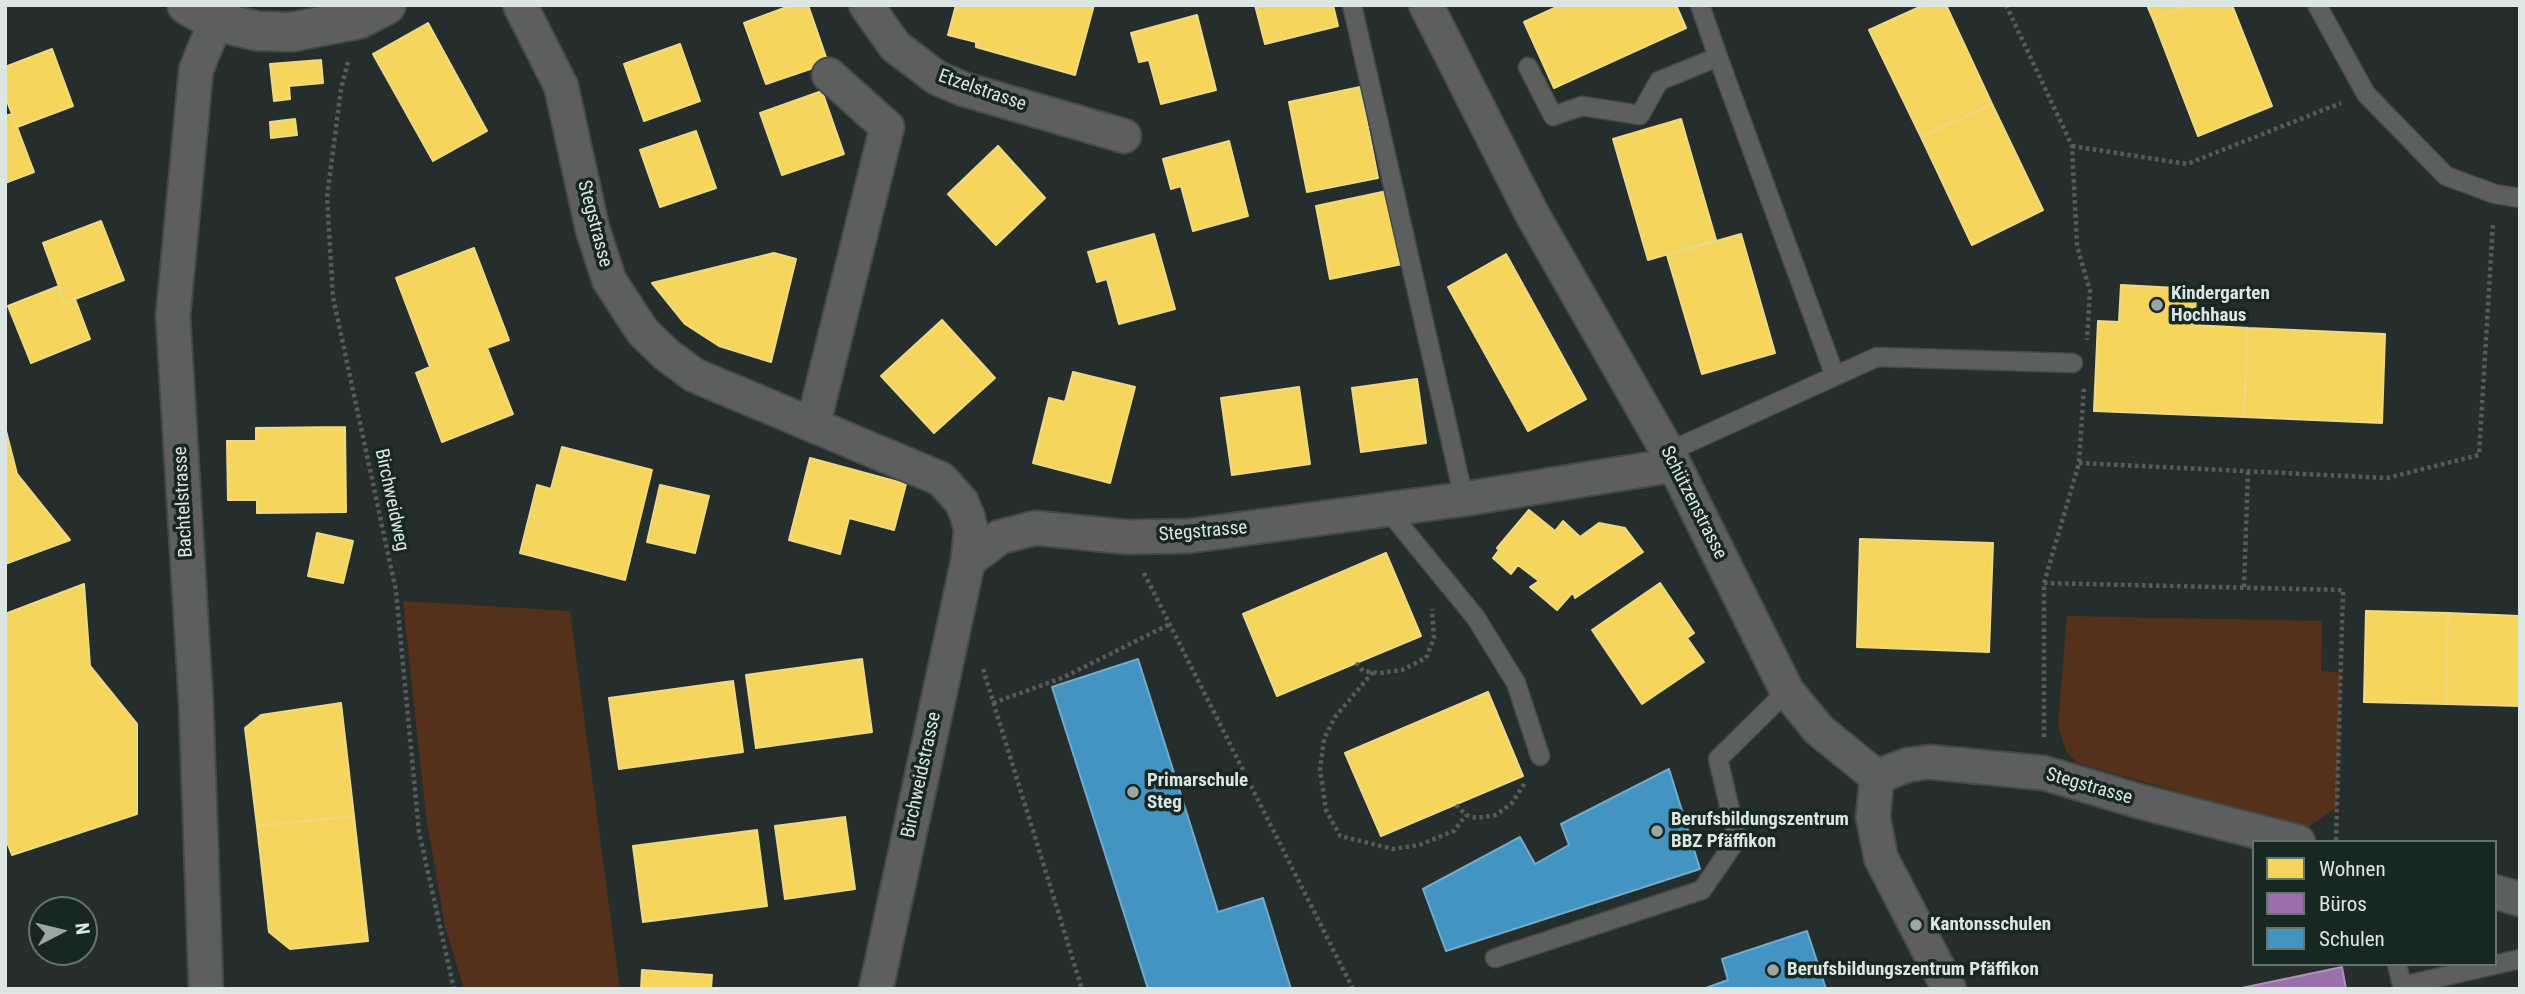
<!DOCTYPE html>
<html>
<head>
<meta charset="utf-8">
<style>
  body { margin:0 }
  #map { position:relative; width:2525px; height:994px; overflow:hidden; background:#252e2c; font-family:"Roboto Condensed",sans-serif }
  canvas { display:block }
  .frame { position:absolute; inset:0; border:7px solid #dce6e3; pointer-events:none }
  .legend { position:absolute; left:2252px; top:840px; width:245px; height:126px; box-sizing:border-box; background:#172823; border:2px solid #667470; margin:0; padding:9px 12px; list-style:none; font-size:21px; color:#dce6e3 }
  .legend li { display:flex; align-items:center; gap:14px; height:35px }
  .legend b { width:35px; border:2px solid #667470 }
  .north { position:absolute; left:28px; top:896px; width:70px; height:70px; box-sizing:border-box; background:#172823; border:2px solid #667470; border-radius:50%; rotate:83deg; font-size:19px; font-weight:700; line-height:28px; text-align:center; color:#dce6e3 }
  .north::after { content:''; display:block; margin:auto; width:24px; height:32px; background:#9ca6a3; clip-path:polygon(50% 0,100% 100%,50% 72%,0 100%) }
</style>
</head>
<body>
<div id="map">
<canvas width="2525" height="994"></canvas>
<div class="frame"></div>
<ul class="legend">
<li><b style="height:19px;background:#f6d55c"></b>Wohnen</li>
<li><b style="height:19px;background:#9970ab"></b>Büros</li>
<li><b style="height:19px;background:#4393c3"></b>Schulen</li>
</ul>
<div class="north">N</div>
</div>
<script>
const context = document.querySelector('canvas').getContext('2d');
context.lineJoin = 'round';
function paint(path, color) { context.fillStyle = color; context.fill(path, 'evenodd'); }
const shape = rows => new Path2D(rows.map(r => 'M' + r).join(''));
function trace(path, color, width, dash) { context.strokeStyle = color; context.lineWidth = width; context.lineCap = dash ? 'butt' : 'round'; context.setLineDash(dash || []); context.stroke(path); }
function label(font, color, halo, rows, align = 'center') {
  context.font = font + ' "Roboto Condensed",sans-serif'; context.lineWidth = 7; context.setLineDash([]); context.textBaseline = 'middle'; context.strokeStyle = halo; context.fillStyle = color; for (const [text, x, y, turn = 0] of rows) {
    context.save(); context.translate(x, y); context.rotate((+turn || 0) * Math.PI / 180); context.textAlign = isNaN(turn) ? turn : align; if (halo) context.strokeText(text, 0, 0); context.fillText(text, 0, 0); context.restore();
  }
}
const green = shape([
  [403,601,570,611,620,989,464,989,445,926,426,815],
  [2067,616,2322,621,2321,671,2341,673,2337,807,2307,828,2077,763,2066,751,2058,725]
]);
const homes = shape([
  [792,5,808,5,828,63,766,84,744,23,792,5],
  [956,5,1094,5,1075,75,976,47,976,42,948,35,956,5],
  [1255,5,1333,5,1338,26,1265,44,1255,5],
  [1561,5,1676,5,1686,28,1554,88,1524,22,1561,5],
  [1924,5,1946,5,1992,104,1921,137,1869,30,1924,5],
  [2147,5,2188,5,2153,19,2147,5],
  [2188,5,2232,5,2272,106,2198,136,2153,19,2188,5],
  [1197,15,1216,90,1161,104,1149,60,1139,62,1131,33,1197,15],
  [428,23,487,131,433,161,373,54,428,23],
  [680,44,700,101,644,121,624,64,680,44],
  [52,49,73,106,17,127,5,96,5,67,52,49],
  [321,60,323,83,289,86,290,99,274,101,270,64,321,60],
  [1360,87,1378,178,1307,192,1289,102,1360,87],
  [822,91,844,154,782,175,760,113,822,91],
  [1992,104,2043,210,1972,245,1921,137,1992,104],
  [12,114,34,172,5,183,5,116,12,114],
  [295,119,297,135,271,138,270,122,295,119],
  [1681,119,1716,240,1648,260,1613,139,1681,119],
  [696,131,716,188,660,207,640,150,696,131],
  [1229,141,1248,216,1193,231,1181,186,1171,189,1163,159,1229,141],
  [998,146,1045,198,996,245,948,194,998,146],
  [1387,191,1402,264,1330,279,1316,206,1387,191],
  [101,221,124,280,65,303,43,243,101,221],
  [1154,234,1175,309,1119,324,1107,279,1097,282,1088,252,1154,234],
  [1741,234,1775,353,1702,374,1667,255,1741,234],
  [474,248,509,340,487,348,513,414,442,442,416,373,430,367,396,278,474,248],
  [774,253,796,259,771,362,719,346,685,324,652,283,774,253],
  [1506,254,1586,399,1528,431,1448,287,1506,254],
  [2121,285,2196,289,2195,325,2248,328,2244,417,2094,411,2098,321,2119,322,2121,285],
  [59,286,65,303,75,299,90,339,31,363,8,306,59,286],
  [942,320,995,378,934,433,881,376,942,320],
  [2248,328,2385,334,2382,423,2244,417,2248,328],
  [1073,372,1135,387,1110,483,1033,463,1049,398,1065,402,1073,372],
  [1417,379,1426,443,1361,452,1352,388,1417,379],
  [1299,387,1310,464,1232,475,1221,398,1299,387],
  [5,427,17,474,70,540,5,564,5,427],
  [345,427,346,512,257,513,257,500,228,500,227,441,256,441,256,428,345,427],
  [562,447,652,470,625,580,520,553,537,485,551,489,562,447],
  [810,458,906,484,894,530,849,518,840,554,789,540,810,458],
  [660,485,709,496,695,553,647,542,660,485],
  [1529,510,1555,531,1563,521,1580,537,1599,523,1625,528,1643,552,1575,598,1573,592,1557,610,1530,587,1539,581,1518,565,1511,574,1493,558,1499,550,1497,548,1529,510],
  [317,533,353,541,343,583,308,576,317,533],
  [1860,539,1993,543,1989,652,1857,647,1860,539],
  [1386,553,1421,636,1277,696,1243,614,1386,553],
  [1660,583,1694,633,1687,638,1704,662,1642,704,1592,630,1660,583],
  [84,584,90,666,137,724,137,814,12,855,5,837,5,614,84,584],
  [2366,611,2448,613,2446,704,2364,702,2366,611],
  [2448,613,2520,616,2520,706,2446,704,2448,613],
  [862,659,872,732,756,748,746,675,862,659],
  [733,681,743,752,619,769,609,698,733,681],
  [1488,692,1523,776,1381,836,1345,753,1488,692],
  [341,703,354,816,257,826,245,728,261,715,341,703],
  [354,816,368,941,290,949,269,932,257,826,354,816],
  [845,817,855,889,785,899,775,826,845,817],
  [757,830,767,906,643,922,633,846,757,830],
  [642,970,712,975,711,989,641,989,642,970]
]);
const offices = shape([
  [2342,967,2346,989,2237,989,2342,967]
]);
const schools = shape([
  [1138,659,1218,912,1263,898,1291,989,1148,989,1052,687,1138,659],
  [1669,769,1700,869,1446,951,1423,889,1520,837,1535,864,1569,845,1561,824,1669,769],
  [1807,931,1826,989,1703,989,1728,980,1722,959,1807,931]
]);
const path = shape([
  [2006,5,2072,146,2077,246,2090,291,2087,340],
  [348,62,341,89,327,197,333,297,396,591,419,832,454,989],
  [2072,146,2187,164,2341,103],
  [2079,463,2387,478,2479,455,2493,223],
  [1144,573,1353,989],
  [2044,583,2343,590,2336,840],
  [2244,587,2248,471],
  [1356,663,1363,671,1380,673,1402,670,1426,658,1434,638,1432,609],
  [983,669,1082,989],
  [1373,672,1335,717,1324,739,1320,770,1326,810,1340,836,1393,849,1419,845,1454,831,1466,815],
  [993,703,1062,678,1170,624],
  [2044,737,2044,583,2079,463,2084,387],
  [1456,805,1466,815,1476,818,1496,815,1512,803,1526,781]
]);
const service = shape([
  [1352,5,1464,499],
  [1700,5,1718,57],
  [2317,5,2366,94,2446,176,2495,194,2520,198],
  [1528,67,1553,116,1582,106,1640,115,1659,81,1718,57,1835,376],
  [1668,452,1877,357,2073,363],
  [1387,509,1476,618,1516,683,1540,756],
  [1495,958,1702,890,1737,839,1718,759,1787,691],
  [2397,964,2403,989],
  [2402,986,2520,959]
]);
const minor = shape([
  [520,5,561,86,592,227,609,280,643,332,667,355,694,375,941,479,961,501,967,515,971,530,968,561,1000,537,1035,528,1127,537,1189,536,1464,499,1674,465],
  [866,5,895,46,937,78,963,89,1124,136],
  [1426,5,1532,214,1668,452,1787,691,1819,730,1877,777],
  [813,425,887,127,829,75],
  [1877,777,1907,765,1929,762,2044,773,2142,802,2298,842],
  [1877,777,1873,817,1881,858,1949,989],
  [2495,892,2520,899],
  [206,989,196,703,173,316,196,70,216,21],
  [876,989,968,561]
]);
const tertiary = shape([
  [187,5,216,21,257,31,292,32,359,19,386,5]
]);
const markers = [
  [2157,305,7,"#9ca6a3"],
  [1133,792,7,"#9ca6a3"],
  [1657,831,7,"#9ca6a3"],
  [1916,925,7,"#9ca6a3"],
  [1773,970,7,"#9ca6a3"]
];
const streetNames = [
  ["Etzelstrasse",982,91,19],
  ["Stegstrasse",594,224,75],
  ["Birchweidweg",391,500,78],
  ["Bachtelstrasse",184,502,-93],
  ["Schützenstrasse",1693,503,63],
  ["Stegstrasse",1203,532,-5],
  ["Birchweidstrasse",922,775,-78],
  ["Stegstrasse",2089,787,16]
];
const poiNames = [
  ["Kindergarten",2171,294],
  ["Hochhaus",2171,316],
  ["Primarschule",1147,781],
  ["Steg",1147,803],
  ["Berufsbildungszentrum",1671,820],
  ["BBZ Pfäffikon",1671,842],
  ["Kantonsschulen",1930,925],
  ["Berufsbildungszentrum Pfäffikon",1787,970]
];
paint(green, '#55311b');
paint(homes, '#f6d55c');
trace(homes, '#eeda84', 2);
paint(offices, '#9970ab');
trace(offices, '#ad93bc', 2);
paint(schools, '#4393c3');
trace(schools, '#71accd', 2);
trace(service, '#434b48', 21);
trace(minor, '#434b48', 37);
trace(tertiary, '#434b48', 42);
trace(path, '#575c5b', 4.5, [3.5, 3.5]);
trace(service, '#5c5f5e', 18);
trace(minor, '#5c5f5e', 33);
trace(tertiary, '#5c5f5e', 38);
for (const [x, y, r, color] of markers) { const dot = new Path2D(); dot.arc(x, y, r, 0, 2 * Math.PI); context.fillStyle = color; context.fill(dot); trace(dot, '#172823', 2.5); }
label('19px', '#dce6e3', '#172823', streetNames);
label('bold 19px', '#dce6e3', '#172823', poiNames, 'left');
</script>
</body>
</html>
